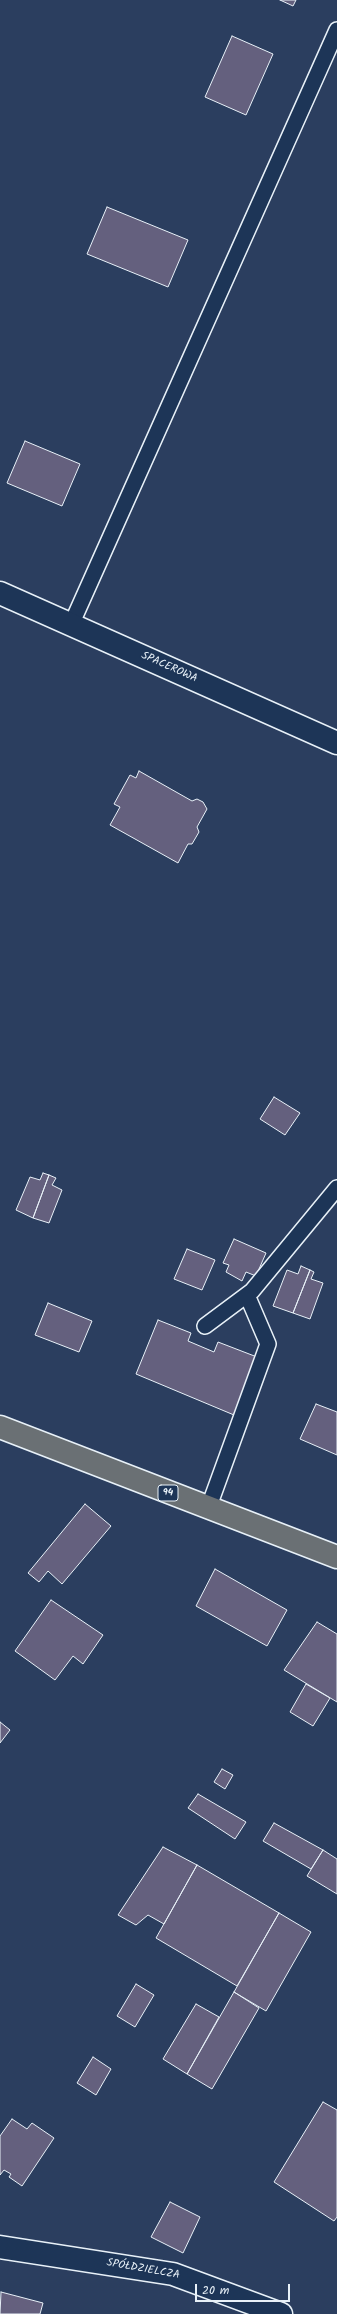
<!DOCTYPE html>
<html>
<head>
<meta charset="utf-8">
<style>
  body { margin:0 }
  #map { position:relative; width:337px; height:2314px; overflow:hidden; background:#2b3e5f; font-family:Kalam,sans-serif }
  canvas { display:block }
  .scale { position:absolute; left:195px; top:2284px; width:95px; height:18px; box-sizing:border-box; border:2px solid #e8f1f8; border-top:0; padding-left:5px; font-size:12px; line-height:14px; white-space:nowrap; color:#e8f1f8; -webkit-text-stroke:3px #1d3557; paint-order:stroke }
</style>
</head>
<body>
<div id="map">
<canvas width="337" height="2314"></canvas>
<div class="scale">20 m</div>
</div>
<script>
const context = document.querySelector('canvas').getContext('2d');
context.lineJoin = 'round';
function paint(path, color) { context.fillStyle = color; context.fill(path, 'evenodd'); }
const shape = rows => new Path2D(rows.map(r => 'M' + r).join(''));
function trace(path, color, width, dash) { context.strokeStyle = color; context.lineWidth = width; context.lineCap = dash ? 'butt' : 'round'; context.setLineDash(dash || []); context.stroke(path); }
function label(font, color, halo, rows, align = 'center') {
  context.font = font + ' Kalam,sans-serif'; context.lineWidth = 3.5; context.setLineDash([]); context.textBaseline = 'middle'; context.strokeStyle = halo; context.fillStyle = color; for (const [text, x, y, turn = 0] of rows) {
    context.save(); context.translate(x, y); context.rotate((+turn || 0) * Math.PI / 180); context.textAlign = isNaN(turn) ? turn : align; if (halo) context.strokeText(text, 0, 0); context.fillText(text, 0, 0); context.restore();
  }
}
const building = shape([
  [280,0,296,0,293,6,280,0],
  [232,36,273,54,246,115,205,97,232,36],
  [107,207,188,240,168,287,87,254,107,207],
  [25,441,80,464,62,506,7,483,25,441],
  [139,771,192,801,197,799,203,802,207,809,197,827,199,832,192,844,188,844,178,863,110,825,120,807,114,804,130,775,136,778,139,771],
  [274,1097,300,1113,285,1135,260,1119,274,1097],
  [43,1173,49,1175,33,1218,16,1210,30,1177,40,1180,43,1173],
  [49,1175,56,1178,52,1185,62,1190,49,1223,33,1218,49,1175],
  [234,1239,266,1253,256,1276,246,1272,242,1281,226,1272,229,1265,223,1263,234,1239],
  [187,1249,215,1260,202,1290,174,1279,187,1249],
  [301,1266,310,1270,293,1313,273,1306,287,1270,298,1274,301,1266],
  [310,1270,314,1272,311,1279,323,1283,310,1319,293,1313,310,1270],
  [48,1303,92,1321,79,1352,35,1335,48,1303],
  [158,1320,191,1333,188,1341,214,1352,218,1342,257,1357,234,1415,136,1374,158,1320],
  [316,1404,337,1412,337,1455,300,1439,316,1404],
  [85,1504,111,1526,62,1584,48,1571,39,1582,28,1573,85,1504],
  [215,1569,287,1610,267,1646,196,1606,215,1569],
  [51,1600,103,1635,83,1664,73,1656,55,1680,15,1651,51,1600],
  [317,1622,337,1634,337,1702,284,1670,317,1622],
  [306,1684,330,1698,313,1726,290,1712,306,1684],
  [0,1722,10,1730,0,1743,0,1722],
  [222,1769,233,1775,225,1789,214,1782,222,1769],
  [198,1794,246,1822,235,1839,188,1808,198,1794],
  [274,1823,323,1850,311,1869,263,1841,274,1823],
  [163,1847,197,1865,164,1924,148,1915,136,1925,118,1915,163,1847],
  [323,1850,337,1859,337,1894,307,1876,323,1850],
  [197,1865,279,1913,237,1986,156,1938,197,1865],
  [279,1913,311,1932,266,2011,234,1992,279,1913],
  [136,1984,154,1995,135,2027,117,2016,136,1984],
  [234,1992,259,2008,212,2089,187,2074,234,1992],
  [196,2004,219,2017,187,2074,163,2059,196,2004],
  [93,2057,111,2069,96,2095,77,2083,93,2057],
  [323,2102,337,2110,337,2217,334,2221,274,2182,323,2102],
  [12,2119,27,2129,32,2123,54,2138,22,2186,9,2177,11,2174,4,2170,0,2175,0,2136,12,2119],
  [170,2202,200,2217,183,2253,151,2237,170,2202],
  [1,2292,43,2303,40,2314,0,2314,1,2292]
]);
const service = shape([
  [71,625,337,30],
  [205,1326,252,1291,337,1188],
  [208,1509,268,1344,247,1295]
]);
const minor = shape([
  [0,593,337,743],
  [0,2247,173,2274,281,2314]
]);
const primary = shape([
  [0,1427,337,1557]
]);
const shields = [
  [168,1493,20]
];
const shieldNames = [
  ["94",168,1493]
];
const streetNames = [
  ["SPACEROWA",169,668,24],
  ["SPÓŁDZIELCZA",143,2270,10]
];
paint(building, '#64607e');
trace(building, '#e8f1f8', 1);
trace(service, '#e8f1f8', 18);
trace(minor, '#e8f1f8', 25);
trace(primary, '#e8f1f8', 25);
trace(service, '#1d3557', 15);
trace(minor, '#1d3557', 22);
trace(primary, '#6a7074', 22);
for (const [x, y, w] of shields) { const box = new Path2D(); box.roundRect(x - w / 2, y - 8, w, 16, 3); context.fillStyle = '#1d3557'; context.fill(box); trace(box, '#e8f1f8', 1); }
label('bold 10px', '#e8f1f8', null, shieldNames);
label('11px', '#e8f1f8', '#1d3557', streetNames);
</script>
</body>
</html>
